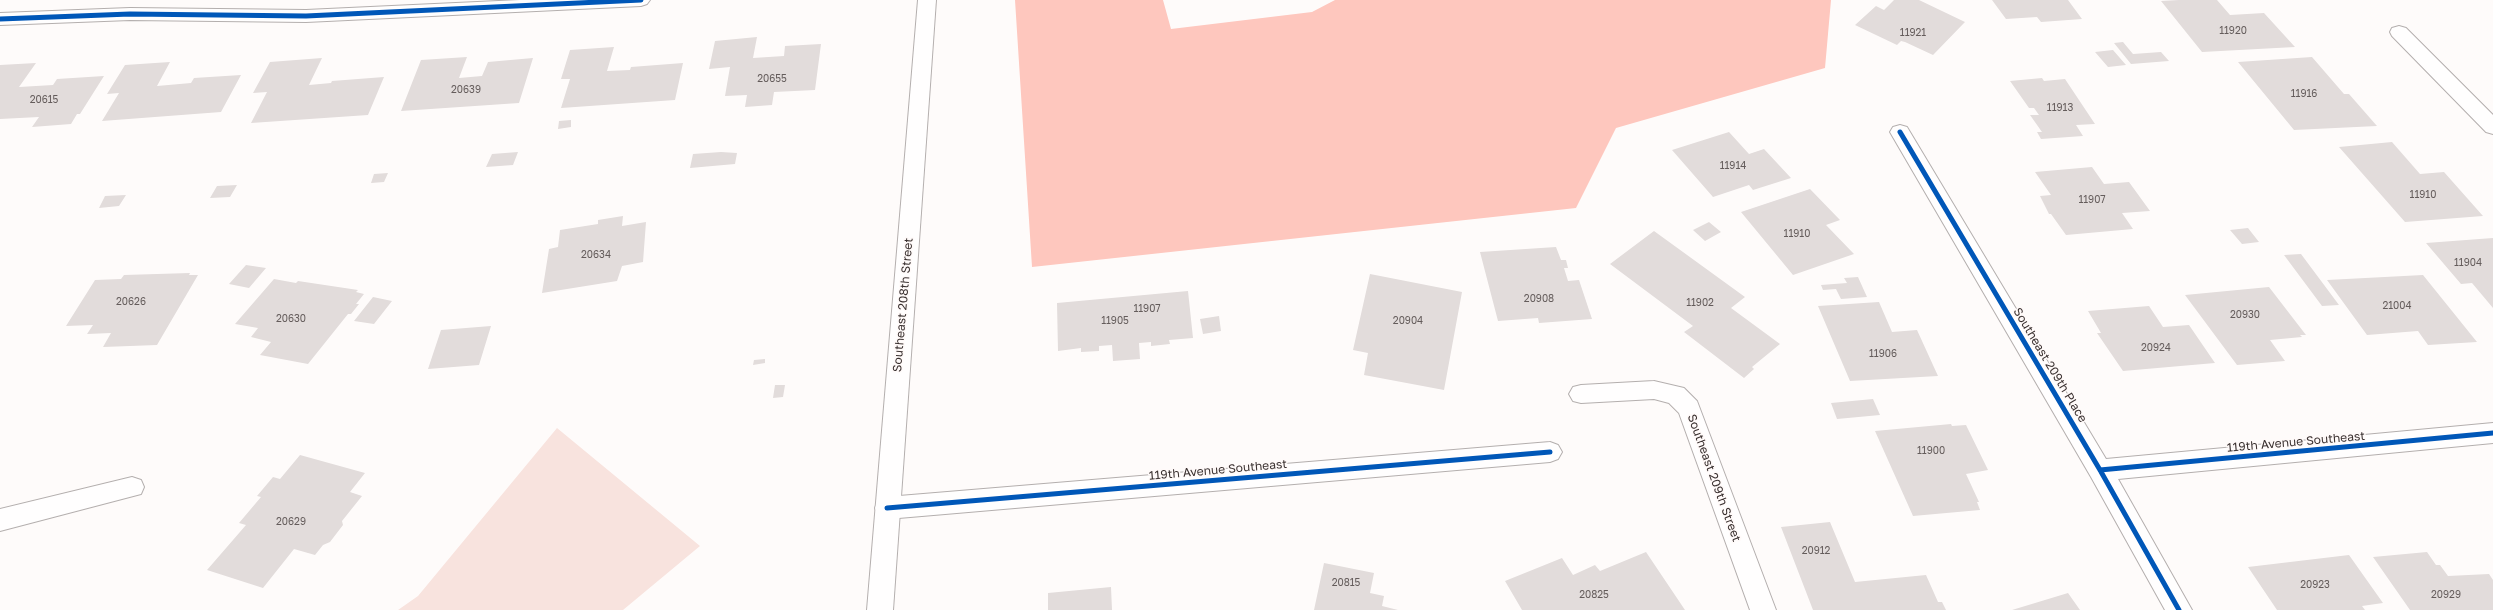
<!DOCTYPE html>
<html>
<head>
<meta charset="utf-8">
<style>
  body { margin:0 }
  canvas { display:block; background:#fefbfa }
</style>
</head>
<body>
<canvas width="2493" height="610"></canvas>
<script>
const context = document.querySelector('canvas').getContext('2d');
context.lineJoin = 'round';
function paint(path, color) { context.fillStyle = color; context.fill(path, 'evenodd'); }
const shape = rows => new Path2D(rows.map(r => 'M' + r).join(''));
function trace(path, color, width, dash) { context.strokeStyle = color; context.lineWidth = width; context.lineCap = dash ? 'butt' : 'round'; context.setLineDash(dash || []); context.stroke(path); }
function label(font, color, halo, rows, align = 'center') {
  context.font = font + ' "Golos Text",sans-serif'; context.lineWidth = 3; context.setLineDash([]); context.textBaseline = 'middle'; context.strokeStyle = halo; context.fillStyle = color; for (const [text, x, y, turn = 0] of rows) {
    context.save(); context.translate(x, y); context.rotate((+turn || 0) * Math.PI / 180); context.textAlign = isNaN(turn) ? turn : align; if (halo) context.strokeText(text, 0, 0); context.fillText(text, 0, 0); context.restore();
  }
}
const green = shape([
  [557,428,700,546,623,610,398,610,418,596]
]);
const forest = shape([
  [1015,0,1163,0,1171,29,1312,12,1335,0,1831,0,1825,68,1616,128,1576,208,1032,267]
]);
const building = shape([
  [1894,0,1919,0,1965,22,1933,55,1905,42,1901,41,1897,45,1855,25,1876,6,1884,10],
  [1992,0,2068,0,2082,19,2041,22,2037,17,2006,19],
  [2179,0,2217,0,2230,15,2264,13,2295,47,2202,52,2161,1],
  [757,37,753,58,784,56,785,46,821,44,815,90,774,92,772,105,745,107,747,95,725,96,730,67,709,69,715,41],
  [2123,42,2133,54,2161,52,2169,61,2131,64,2114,43],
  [614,47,607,71,630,70,631,67,683,63,675,100,561,108,570,79,561,79,570,50],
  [2113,50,2126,65,2108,67,2095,52],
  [467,57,459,78,482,76,488,62,533,58,519,103,401,111,421,60],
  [2312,57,2344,94,2349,94,2377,126,2294,130,2238,62],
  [322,58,309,85,331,83,332,81,384,77,368,115,251,123,267,92,253,93,270,62],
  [170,62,157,86,191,83,194,78,241,75,221,112,102,121,119,93,107,94,125,65],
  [36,63,19,87,53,85,57,79,104,76,80,114,77,114,71,124,32,127,39,117,0,119,0,65],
  [2042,78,2044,81,2065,79,2095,124,2076,125,2083,136,2041,139,2037,132,2042,132,2030,115,2039,115,2034,108,2029,108,2010,81],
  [571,120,571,127,558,129,559,121],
  [1729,132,1749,154,1764,149,1791,178,1753,190,1749,185,1713,197,1672,150],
  [2392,142,2420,174,2444,172,2483,216,2405,222,2339,147],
  [518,152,513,165,486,167,492,154],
  [721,152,737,153,735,164,690,168,693,154],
  [2092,167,2104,184,2129,182,2150,211,2122,213,2133,229,2066,235,2051,214,2049,214,2040,196,2051,195,2035,172],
  [388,173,384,182,371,183,374,174],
  [237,185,230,197,210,198,217,186],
  [1810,189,1840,220,1826,225,1854,254,1793,275,1741,212],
  [126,195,119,206,99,208,105,196],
  [623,216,622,226,646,222,643,262,622,266,617,281,542,293,549,249,558,247,560,230,598,224,598,220],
  [1709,222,1721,232,1705,241,1693,230],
  [2248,228,2259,242,2242,244,2230,230],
  [1654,231,1745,297,1731,308,1780,344,1752,367,1754,369,1744,378,1684,332,1693,326,1610,264],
  [2493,238,2493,308,2472,283,2461,284,2426,243],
  [1556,247,1561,260,1566,260,1568,268,1564,268,1568,281,1579,280,1592,319,1539,323,1538,318,1498,321,1480,252],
  [2301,254,2339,305,2322,306,2284,255],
  [246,265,266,268,249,288,229,284],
  [190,273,189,275,198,275,157,345,103,347,111,333,87,334,93,325,66,326,95,280,121,279,124,275],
  [1370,274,1462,292,1444,390,1364,375,1368,353,1353,350],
  [2423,275,2477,342,2428,345,2418,331,2367,335,2327,280],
  [1858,277,1867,297,1841,299,1836,289,1823,290,1821,285,1847,283,1844,278],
  [274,279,296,283,298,281,358,290,356,292,364,294,356,304,359,304,351,314,348,314,308,364,260,355,271,342,251,337,258,328,235,324],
  [2269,287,2306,335,2300,335,2302,337,2270,340,2285,361,2237,365,2185,295],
  [1188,291,1193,338,1169,340,1170,344,1151,346,1151,342,1139,343,1140,359,1113,361,1112,345,1099,346,1099,351,1081,352,1081,348,1058,351,1057,303],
  [373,297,392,301,374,324,354,321],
  [1879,302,1892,332,1917,330,1938,376,1850,381,1818,306],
  [2149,306,2163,327,2189,325,2215,363,2123,371,2097,333,2101,333,2088,311],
  [1219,316,1221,331,1203,334,1200,319],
  [491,326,479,365,428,369,441,330],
  [765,359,765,363,753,365,754,360],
  [775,385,785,385,783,397,773,398],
  [1873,399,1880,415,1837,419,1831,403],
  [1951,424,1952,426,1966,425,1988,470,1966,474,1979,502,1977,502,1980,510,1913,516,1875,431],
  [300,455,365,473,350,492,362,496,342,521,343,525,330,542,323,545,315,555,294,549,263,588,207,570,246,525,239,523,261,497,257,496,273,477,280,479],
  [1830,522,1855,582,1926,575,1938,602,1942,602,1946,610,1813,610,1781,527],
  [1646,552,1685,610,1522,610,1505,581,1562,558,1573,575,1595,565,1600,571],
  [2427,552,2436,565,2440,565,2448,576,2489,574,2493,580,2493,610,2410,610,2373,557],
  [2349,555,2383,603,2362,606,2365,610,2277,610,2248,567],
  [1324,563,1374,573,1370,593,1384,596,1382,606,1398,610,1314,610],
  [1111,587,1112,610,1048,610,1048,593],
  [2068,593,2080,610,2012,610]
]);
const minor = shape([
  [520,0,650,0,647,4,641,6,306,22,130,20,0,25,0,13,130,8,306,10,520,0],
  [2399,26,2406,28,2493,115,2493,134,2486,132,2392,36,2390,32,2392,28,2399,26],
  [1900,125,1907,127,2106,459,2493,423,2493,443,2118,479,2192,610,2165,610,2091,477,1890,132,1893,127,1900,125],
  [1654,381,1684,388,1697,401,1776,610,1750,610,1679,413,1669,403,1654,399,1581,403,1573,401,1569,394,1573,387,1581,385,1654,381],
  [1550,442,1558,445,1562,452,1558,459,1550,462,887,519,878,516,875,508,878,500,887,497,1550,442],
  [132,477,141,480,144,487,141,494,0,531,0,509,132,477]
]);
const major = shape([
  [918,0,936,0,893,610,867,610,918,0]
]);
const cycleway = shape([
  [0,19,130,14,306,16,641,0],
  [1900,132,2100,470,2179,610],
  [2100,470,2493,433],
  [887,508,1550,452]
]);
const numberNames = [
  ["11920",2233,31],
  ["11921",1913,33],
  ["20655",772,79],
  ["20639",466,90],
  ["11916",2304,94],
  ["20615",44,100],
  ["11913",2060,108],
  ["11914",1733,166],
  ["11910",2423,195],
  ["11907",2092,200],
  ["11910",1797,234],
  ["20634",596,255],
  ["11904",2468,263],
  ["20908",1539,299],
  ["20626",131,302],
  ["11902",1700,303],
  ["21004",2397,306],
  ["11907",1147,309],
  ["20930",2245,315],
  ["20630",291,319],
  ["11905",1115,321],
  ["20904",1408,321],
  ["20924",2156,348],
  ["11906",1883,354],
  ["11900",1931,451],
  ["20629",291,522],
  ["20912",1816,551],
  ["20815",1346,583],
  ["20923",2315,585],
  ["20825",1594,595],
  ["20929",2446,595]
];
const streetNames = [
  ["Southeast 208th Street",903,305,-85],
  ["Southeast 209th Place",2050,365,59],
  ["119th Avenue Southeast",2296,442,-5],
  ["119th Avenue Southeast",1218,470,-5],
  ["Southeast 209th Street",1714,478,70]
];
paint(green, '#f8e3de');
paint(forest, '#fec7be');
paint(building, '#e2dcdb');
trace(minor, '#b4afae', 2);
trace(major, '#b4afae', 2);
paint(minor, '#fffefe');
paint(major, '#fffefe');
trace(cycleway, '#0057b8', 5);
label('10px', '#645c5b', null, numberNames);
label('12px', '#3a3130', '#fffaf9', streetNames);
</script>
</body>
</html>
